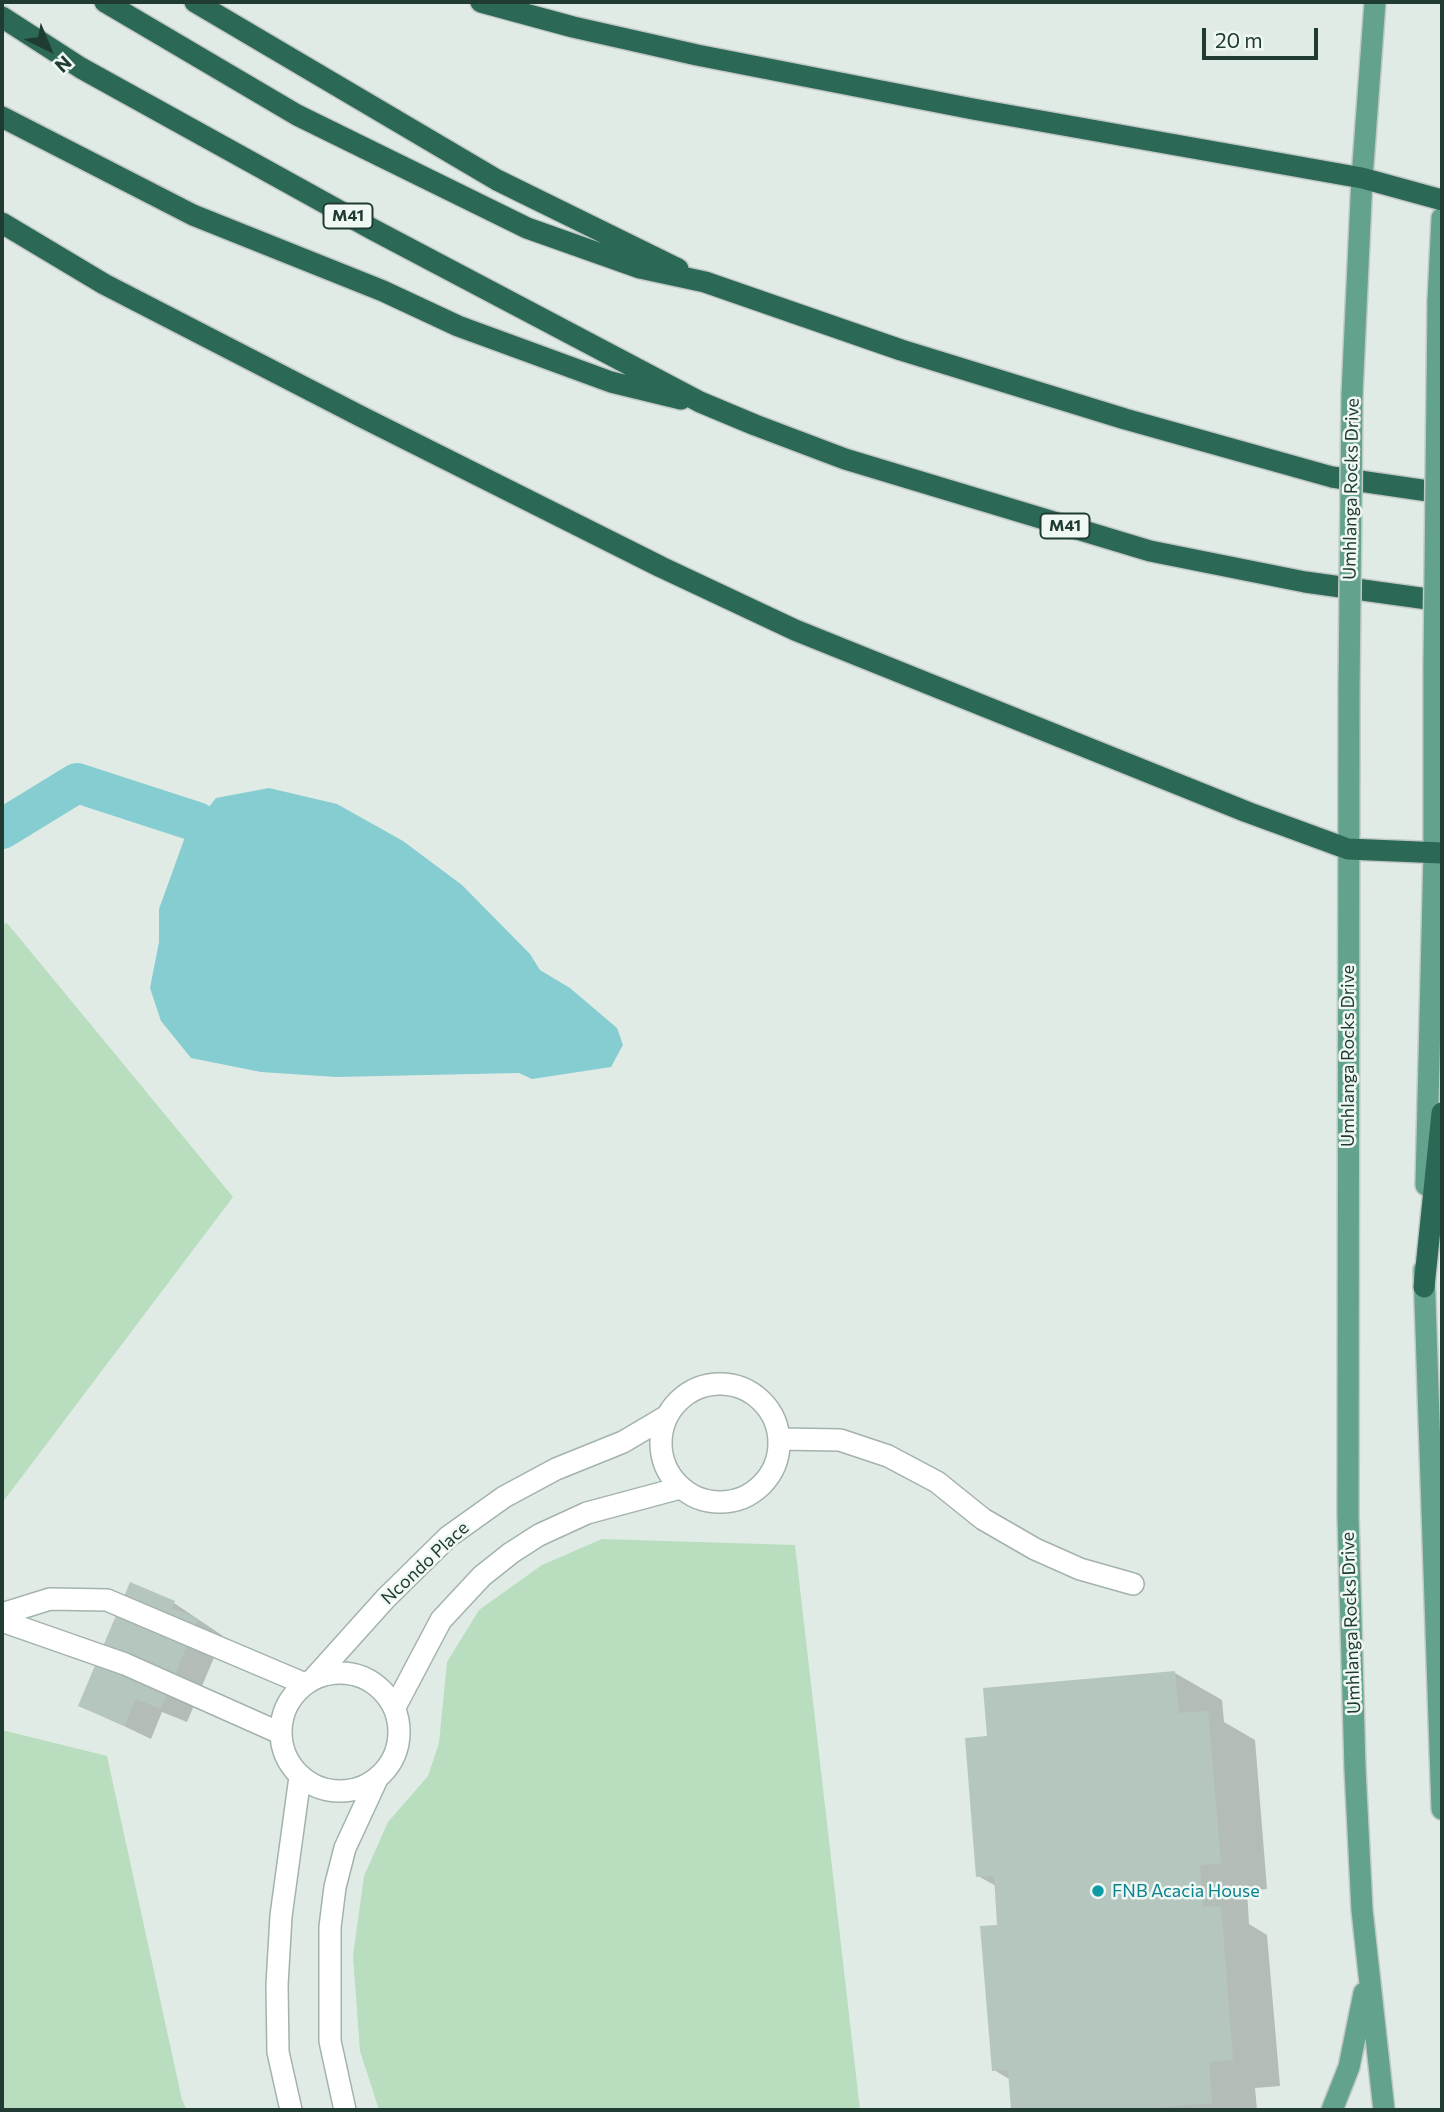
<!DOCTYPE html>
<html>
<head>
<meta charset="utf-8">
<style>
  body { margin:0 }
  #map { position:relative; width:1444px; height:2112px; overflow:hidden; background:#e0ebe5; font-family:Commissioner,sans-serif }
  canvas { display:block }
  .frame { position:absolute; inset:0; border:4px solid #203c32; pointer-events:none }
  .north { position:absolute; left:14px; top:14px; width:70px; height:70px; -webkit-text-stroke:5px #f0f8f3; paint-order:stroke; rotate:137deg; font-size:19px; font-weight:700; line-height:28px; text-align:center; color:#203c32 }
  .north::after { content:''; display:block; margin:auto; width:24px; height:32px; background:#203c32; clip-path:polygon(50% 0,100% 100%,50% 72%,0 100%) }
  .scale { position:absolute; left:1202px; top:28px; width:116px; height:32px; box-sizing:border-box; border:4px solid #203c32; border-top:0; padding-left:9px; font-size:21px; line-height:24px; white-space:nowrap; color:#203c32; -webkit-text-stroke:5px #f0f8f3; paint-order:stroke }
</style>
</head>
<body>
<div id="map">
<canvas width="1444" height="2112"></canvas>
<div class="frame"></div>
<div class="north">N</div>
<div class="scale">20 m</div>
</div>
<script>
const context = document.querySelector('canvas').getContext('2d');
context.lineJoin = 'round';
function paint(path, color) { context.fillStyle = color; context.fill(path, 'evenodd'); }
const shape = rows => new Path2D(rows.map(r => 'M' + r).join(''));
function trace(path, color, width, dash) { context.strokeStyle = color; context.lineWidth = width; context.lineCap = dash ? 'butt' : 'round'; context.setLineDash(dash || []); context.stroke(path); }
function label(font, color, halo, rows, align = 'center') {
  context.font = font + ' Commissioner,sans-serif'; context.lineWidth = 5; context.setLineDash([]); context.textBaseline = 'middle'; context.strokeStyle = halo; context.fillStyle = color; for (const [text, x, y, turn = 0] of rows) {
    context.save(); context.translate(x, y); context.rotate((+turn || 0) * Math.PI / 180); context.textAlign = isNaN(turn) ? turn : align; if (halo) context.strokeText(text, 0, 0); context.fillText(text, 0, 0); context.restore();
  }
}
const green = shape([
  [7,923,233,1197,2,1503,2,925],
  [602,1539,795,1545,860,2110,379,2110,360,2051,353,1956,364,1876,388,1822,428,1776,439,1743,447,1662,479,1610,542,1565],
  [2,1730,107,1756,182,2100,187,2110,2,2110]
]);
const water = shape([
  [269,788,337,804,403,841,462,885,530,954,540,970,570,988,617,1028,623,1045,611,1067,532,1079,519,1073,336,1077,261,1072,191,1058,161,1021,150,988,159,942,159,909,185,837,216,798]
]);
const shadow = shape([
  [174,1603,223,1636,187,1722,162,1712,151,1739,80,1705],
  [1175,1673,1222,1700,1224,1722,1255,1740,1267,1889,1247,1891,1249,1924,1267,1935,1280,2086,1255,2088,1257,2110,1013,2110,1011,2080,994,2070,999,1926,996,1886,978,1876,989,1738]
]);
const canal = shape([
  [2,829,77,783,197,822]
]);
const building = shape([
  [130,1582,175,1601,172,1608,198,1619,161,1709,136,1699,124,1726,78,1706],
  [1175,1671,1179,1713,1208,1711,1221,1863,1200,1865,1203,1907,1221,1906,1233,2060,1209,2062,1212,2103,1131,2110,1011,2110,1008,2070,992,2071,980,1926,997,1925,994,1876,976,1877,965,1738,987,1736,983,1688]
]);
const minor = shape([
  '661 1443a59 59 0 1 1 118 0a59 59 0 1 1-118 0Z',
  [780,1439,840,1440,888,1456,937,1482,983,1519,1035,1549,1080,1569,1133,1584],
  [2,1614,50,1599,107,1600,305,1684],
  [2,1621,125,1664,280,1733],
  '281 1732a59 59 0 1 1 118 0a59 59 0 1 1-118 0Z',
  [315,1677,386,1598,448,1537,504,1497,556,1469,623,1442,667,1416],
  [395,1707,441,1620,482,1576,511,1553,539,1535,587,1513,680,1488],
  [291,2110,278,2052,277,1985,281,1916,300,1777],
  [345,2110,330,2041,330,1927,335,1887,345,1848,376,1781]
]);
const major = shape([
  [1438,301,1442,218],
  [1352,395,1362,178,1375,2],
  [1349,691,1348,1515,1355,1769,1362,1910,1384,2110],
  [1426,1185,1434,854,1434,666],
  [1424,1270,1442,1809],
  [1332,2110,1349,2067,1364,1993]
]);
const highway = shape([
  [105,2,297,115,527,228,640,268,705,282,901,350,1125,419,1332,477,1442,493],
  [195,2,497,180,678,269],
  [481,2,573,27,697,55,973,109,1362,178,1442,200],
  [2,17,81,68,372,229,700,402,755,425,845,459,1150,551,1305,582,1442,601],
  [2,117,193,215,383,291,458,326,611,382,681,399],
  [2,223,104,284,362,417,661,567,795,630,1247,812,1348,849,1442,853],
  [1424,1287,1442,1113]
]);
const majorBridge = shape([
  [1434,666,1438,301],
  [1349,691,1352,395]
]);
const markers = [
  [1098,1891,7,"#0f9aa8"]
];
const shields = [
  [348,216,49],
  [1065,526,49]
];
const shieldNames = [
  ["M41",348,216],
  ["M41",1065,526]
];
const streetNames = [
  ["Umhlanga Rocks Drive",1351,489,-89],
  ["Umhlanga Rocks Drive",1348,1056,-90],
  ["Ncondo Place",425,1563,-43],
  ["Umhlanga Rocks Drive",1351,1623,-92]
];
const cultureNames = [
  ["FNB Acacia House",1112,1891]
];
paint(green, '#b8ddbf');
paint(water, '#86cdd2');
paint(shadow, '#0003');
trace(canal, '#86cdd2', 40);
paint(building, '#b5c6be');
trace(minor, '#a3b3ac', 24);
trace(major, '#c1c8c6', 24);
trace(highway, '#c1c8c6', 24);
trace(minor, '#fff', 21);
trace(major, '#63a28c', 21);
trace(highway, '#2b6856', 21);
trace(majorBridge, '#c1c8c6', 24, []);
trace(majorBridge, '#63a28c', 21);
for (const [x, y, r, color] of markers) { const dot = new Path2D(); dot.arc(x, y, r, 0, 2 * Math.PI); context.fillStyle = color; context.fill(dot); trace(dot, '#f0f8f3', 2.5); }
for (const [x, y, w] of shields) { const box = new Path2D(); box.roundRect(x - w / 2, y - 12.5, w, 25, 5); context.fillStyle = '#f0f8f3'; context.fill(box); trace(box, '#203c32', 2); }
label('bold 16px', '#203c32', null, shieldNames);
label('18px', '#203c32', '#f0f8f3', streetNames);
label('18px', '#0d838f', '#f0f8f3', cultureNames, 'left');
</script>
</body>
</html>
